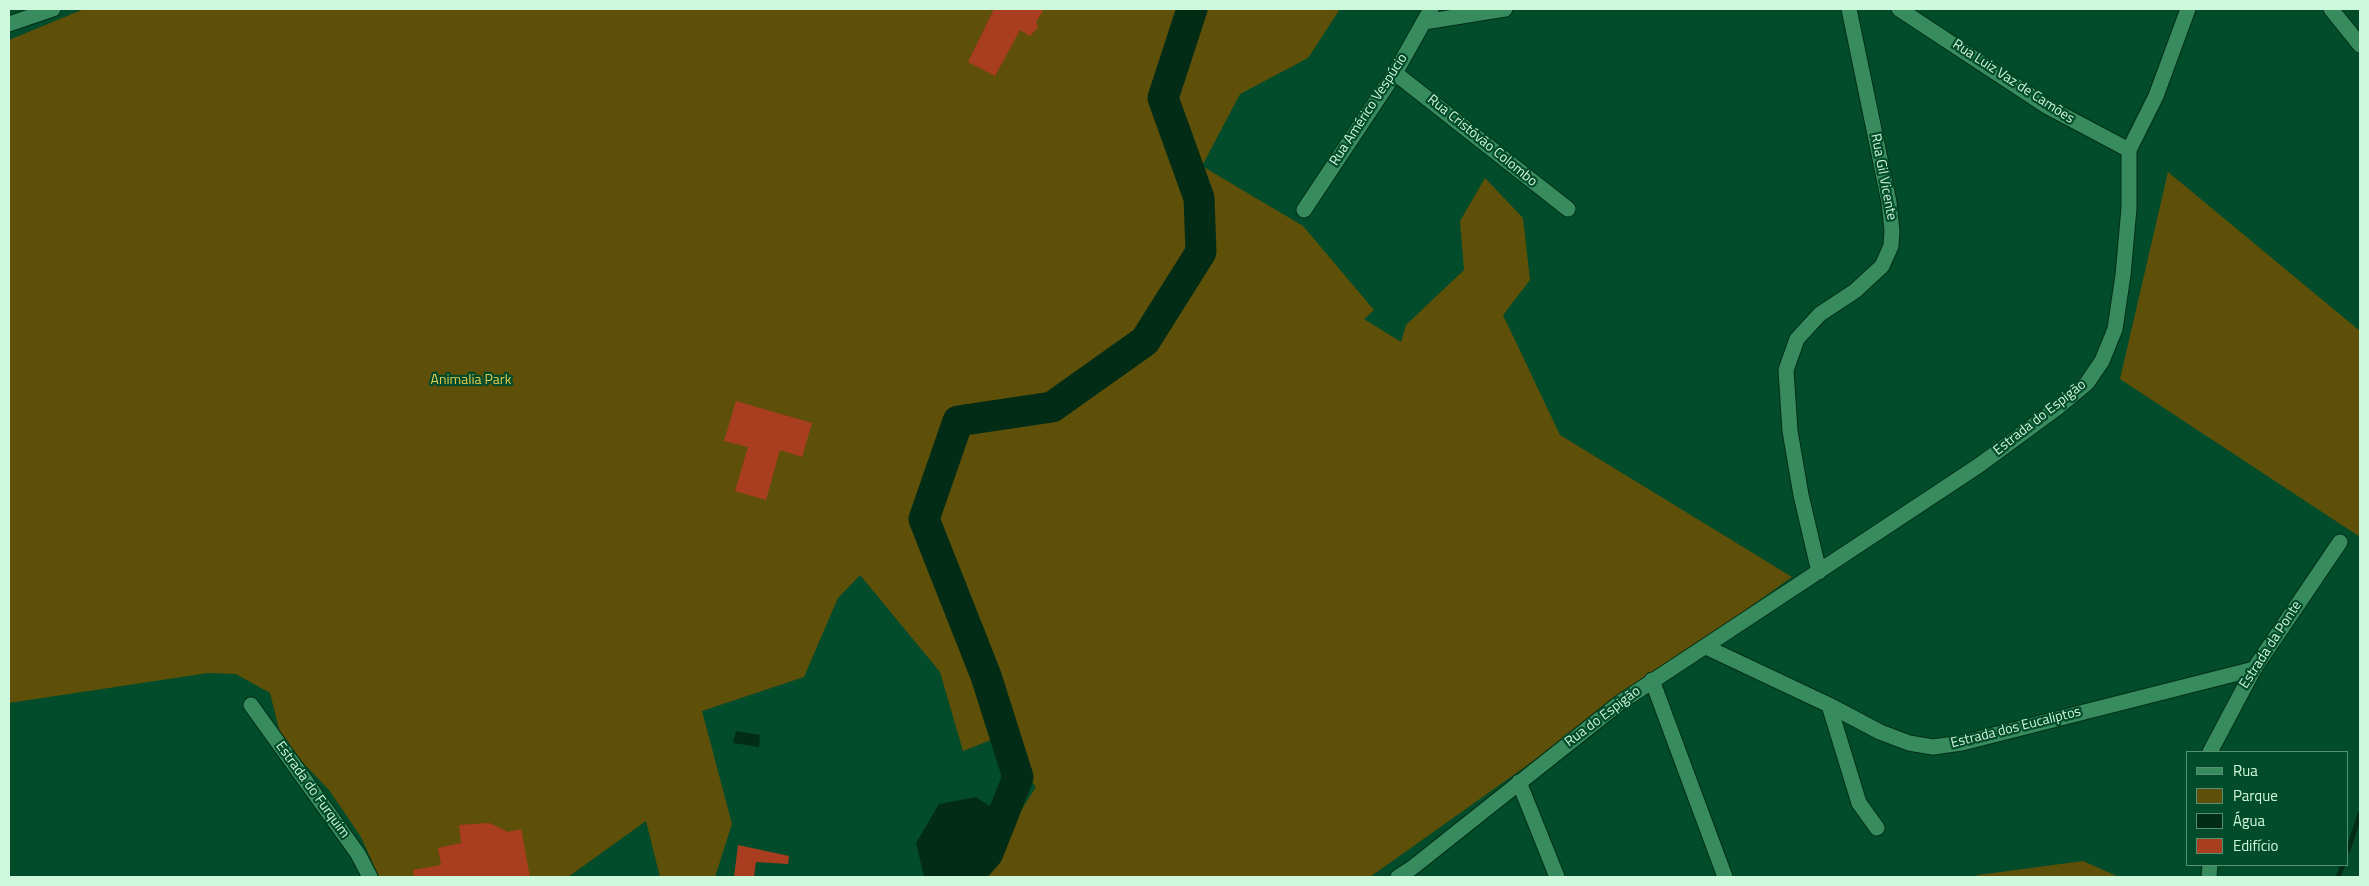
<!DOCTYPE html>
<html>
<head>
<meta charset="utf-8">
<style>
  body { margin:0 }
  #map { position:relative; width:2369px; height:886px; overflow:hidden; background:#034c2b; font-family:"Titillium Web",sans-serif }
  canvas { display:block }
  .frame { position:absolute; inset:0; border:10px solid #cff7dc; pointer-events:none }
  .legend { position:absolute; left:2186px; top:751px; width:162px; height:115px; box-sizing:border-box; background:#034c2b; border:1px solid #559072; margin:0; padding:6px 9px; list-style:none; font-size:15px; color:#cff7dc }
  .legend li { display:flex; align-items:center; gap:10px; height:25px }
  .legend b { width:25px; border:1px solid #559072 }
</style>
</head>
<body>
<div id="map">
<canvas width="2369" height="886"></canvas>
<div class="frame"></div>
<ul class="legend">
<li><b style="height:6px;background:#378b5d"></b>Rua</li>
<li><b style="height:14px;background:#5e5009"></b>Parque</li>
<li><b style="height:14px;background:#032c17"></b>Água</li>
<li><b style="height:14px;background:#a93d1f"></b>Edifício</li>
</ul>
</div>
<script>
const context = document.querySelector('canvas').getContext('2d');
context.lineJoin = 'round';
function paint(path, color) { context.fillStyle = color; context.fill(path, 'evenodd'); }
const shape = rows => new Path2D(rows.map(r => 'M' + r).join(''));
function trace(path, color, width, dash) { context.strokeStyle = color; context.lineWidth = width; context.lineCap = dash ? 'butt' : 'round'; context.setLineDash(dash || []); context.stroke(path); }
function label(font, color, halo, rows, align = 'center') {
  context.font = font + ' "Titillium Web",sans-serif'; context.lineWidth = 4.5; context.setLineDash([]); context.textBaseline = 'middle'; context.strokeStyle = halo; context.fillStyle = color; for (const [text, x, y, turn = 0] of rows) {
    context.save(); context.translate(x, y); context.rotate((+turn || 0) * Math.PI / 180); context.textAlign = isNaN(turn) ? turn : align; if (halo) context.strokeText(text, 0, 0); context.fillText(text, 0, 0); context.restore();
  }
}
const green = shape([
  [84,9,1340,9,1308,58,1240,94,1202,166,1303,226,1374,310,1364,319,1401,342,1406,325,1464,270,1460,221,1485,178,1523,218,1530,280,1503,315,1560,435,1792,577,1370,877,978,877,1036,787,996,738,963,751,940,672,860,575,838,598,804,677,702,711,732,824,715,877,660,877,646,821,568,877,379,877,361,837,329,790,282,741,270,693,236,674,208,673,9,703,9,40],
  [2168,172,2360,331,2360,537,2120,379],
  [2083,861,2119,877,1974,877,1978,875]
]);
const water = shape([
  [736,731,760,735,759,747,733,743],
  [976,797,1003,815,988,853,967,877,924,877,916,843,939,804]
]);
const stream = shape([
  [2348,850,2360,814],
  [2338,877,2343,865]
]);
const river = shape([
  [967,877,988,853,1018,777,986,676,924,519,958,421,1052,407,1145,341,1201,252,1199,198,1163,98,1192,9]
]);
const building = shape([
  [994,9,1044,9,1036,22,1038,27,1030,36,1020,30,995,76,968,62],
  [736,401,812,423,802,457,780,450,766,500,735,491,748,447,724,441],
  [489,823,508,832,521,829,530,877,414,877,413,870,441,865,438,848,461,843,459,825],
  [738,845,789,856,788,864,756,862,754,877,734,877]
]);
const street = shape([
  [1899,9,2048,107,2129,150],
  [2331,9,2360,45],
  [1424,22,1505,9],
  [1395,73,1568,209],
  [1304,210,1395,73,1431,9],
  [1819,572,1801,495,1790,431,1786,370,1797,339,1820,314,1855,291,1882,266,1891,246,1892,231,1889,202,1849,9],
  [1706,647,1829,705,1880,732,1909,743,1933,747,1962,743,2254,669],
  [1652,680,1725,877],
  [251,705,358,854,370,877],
  [1829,705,1859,803,1877,828],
  [2210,752,2254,669,2340,542],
  [1519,782,1557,877],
  [1398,877,1412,868,1621,702,1978,466,2057,408,2087,383,2102,361,2115,329,2123,275,2129,208,2129,150,2156,96,2188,9],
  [2209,877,2210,865]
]);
const secondary = shape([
  [9,24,53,9]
]);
const streetNames = [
  ["Rua Luiz Vaz de Camões",2013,82,33],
  ["Rua Américo Vespúcio",1369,110,-57],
  ["Rua Cristóvão Colombo",1482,141,39],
  ["Rua Gil Vicente",1883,177,79],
  ["Estrada do Espigão",2040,418,-38],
  ["Estrada da Ponte",2271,645,-57],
  ["Rua do Espigão",1603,717,-37],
  ["Estrada dos Eucaliptos",2016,728,-14],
  ["Estrada do Furquim",312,790,54]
];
const parkNames = [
  ["Animalia Park",471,381]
];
paint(green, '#5e5009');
paint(water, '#032c17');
trace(stream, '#032c17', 5);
trace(river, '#032c17', 31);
paint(building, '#a93d1f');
trace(street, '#002f18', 17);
trace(secondary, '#002f18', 17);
trace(street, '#378b5d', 15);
trace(secondary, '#378b5d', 15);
label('14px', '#cff7dc', '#034c2b', streetNames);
label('14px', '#e5c94f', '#034c2b', parkNames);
</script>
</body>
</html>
